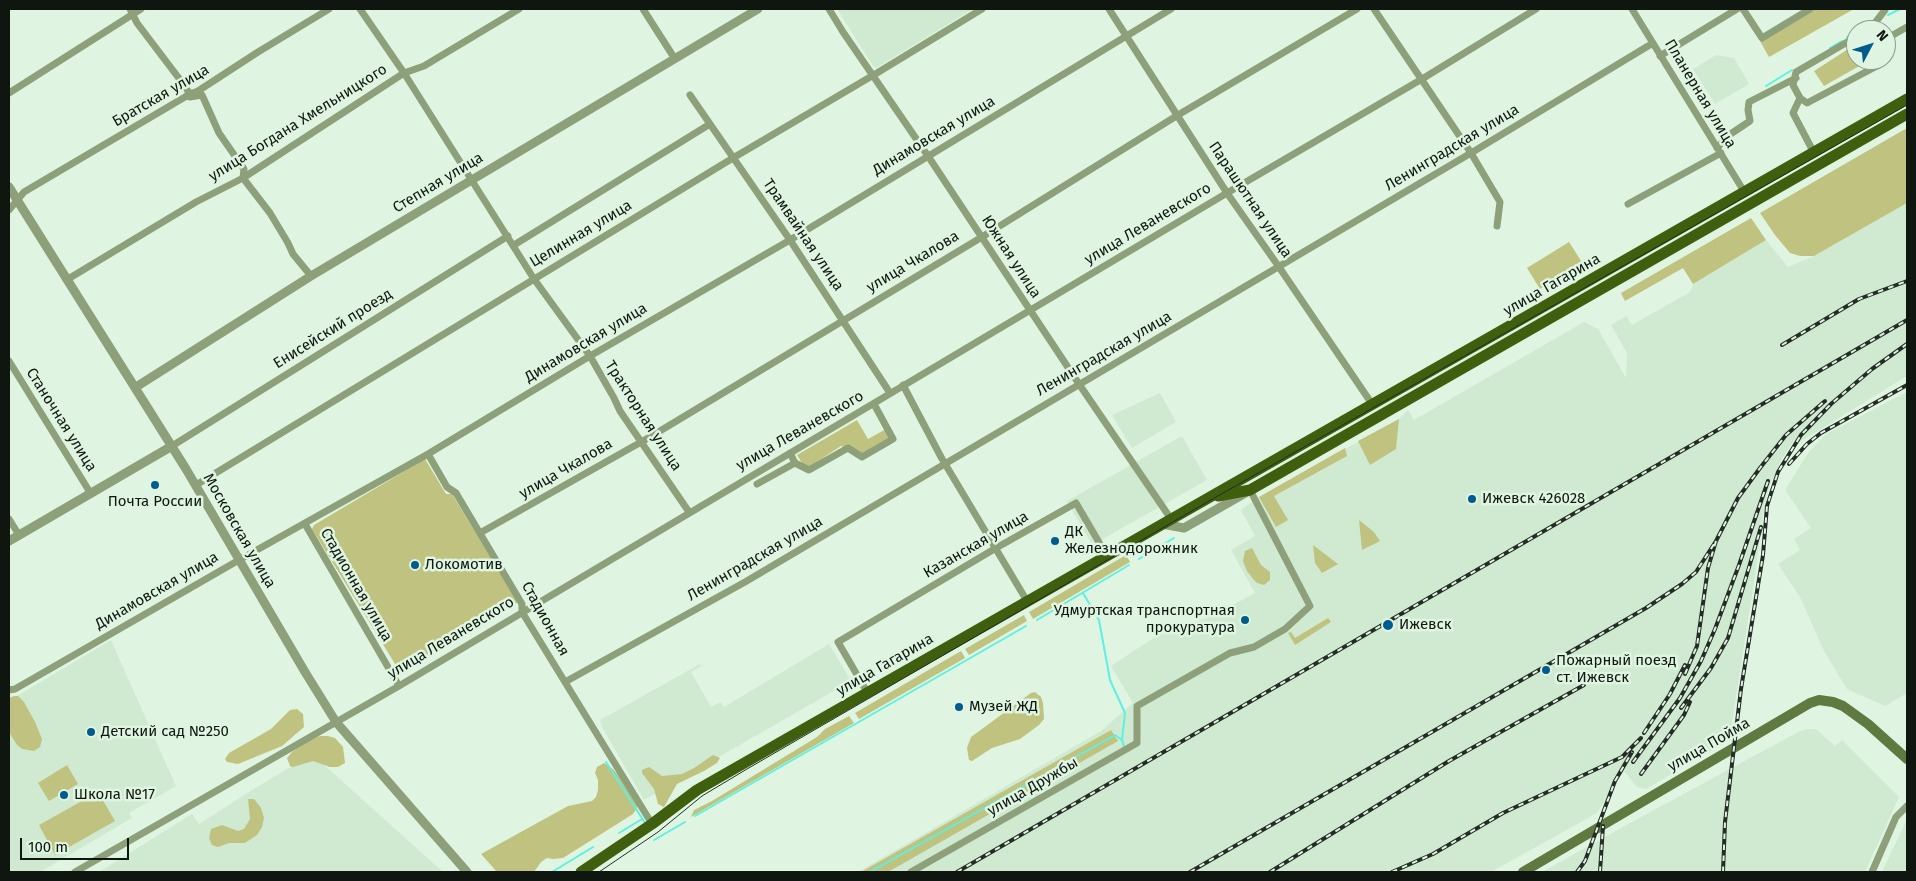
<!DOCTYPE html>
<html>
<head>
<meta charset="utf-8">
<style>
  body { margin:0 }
  #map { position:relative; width:1916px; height:881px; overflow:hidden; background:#dff5e1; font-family:"Fira Sans",sans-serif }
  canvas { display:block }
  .frame { position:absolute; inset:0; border:10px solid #0e160f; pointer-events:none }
  .north { position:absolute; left:1846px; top:20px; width:50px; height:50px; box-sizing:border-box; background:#dff5e1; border:1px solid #8b9c8d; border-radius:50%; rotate:50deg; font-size:14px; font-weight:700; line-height:20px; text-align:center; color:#0e160f }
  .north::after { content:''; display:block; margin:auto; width:18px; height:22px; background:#025b8d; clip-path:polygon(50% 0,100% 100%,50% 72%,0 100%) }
  .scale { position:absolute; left:20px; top:838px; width:109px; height:22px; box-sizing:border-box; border:2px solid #0e160f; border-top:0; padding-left:6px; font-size:15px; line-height:18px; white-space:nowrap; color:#0e160f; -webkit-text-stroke:4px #dff5e1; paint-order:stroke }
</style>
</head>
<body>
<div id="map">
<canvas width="1916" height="881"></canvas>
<div class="frame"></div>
<div class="north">N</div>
<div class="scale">100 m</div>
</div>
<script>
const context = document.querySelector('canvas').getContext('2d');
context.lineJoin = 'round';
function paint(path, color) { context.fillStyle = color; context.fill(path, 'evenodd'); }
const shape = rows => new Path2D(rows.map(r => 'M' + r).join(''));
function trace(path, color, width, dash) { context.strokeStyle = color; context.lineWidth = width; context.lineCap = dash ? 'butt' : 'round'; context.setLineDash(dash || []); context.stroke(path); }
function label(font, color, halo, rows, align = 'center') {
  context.font = font + ' "Fira Sans",sans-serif'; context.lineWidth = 5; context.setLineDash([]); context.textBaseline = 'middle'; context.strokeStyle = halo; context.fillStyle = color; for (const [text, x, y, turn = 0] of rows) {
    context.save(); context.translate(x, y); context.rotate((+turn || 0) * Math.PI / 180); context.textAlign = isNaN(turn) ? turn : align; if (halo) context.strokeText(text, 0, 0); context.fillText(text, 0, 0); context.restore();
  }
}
const built = shape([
  [837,9,973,9,876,68,873,66],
  [1716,55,1734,58,1749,84,1715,104,1693,69],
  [1907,203,1907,376,1800,442,1794,441,1783,457,1769,486,1763,513,1756,569,1731,728,1726,742,1646,789,1637,787,1624,771,1597,813,1491,872,858,872,1101,731,1133,703,1111,666,1155,637,1211,616,1229,604,1231,606,1255,593,1231,550,1255,536,1241,510,1259,497,1399,419,1408,410,1414,420,1584,322,1598,329,1626,378,1627,353,1611,325,1626,316,1632,325,1690,292,1693,284,1766,240,1788,267,1814,256],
  [1907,392,1907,693,1885,706,1847,689,1824,651,1800,597,1778,564,1800,550,1794,539,1811,528,1785,490,1808,453,1826,434],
  [1160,393,1176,422,1132,448,1112,415],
  [1182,436,1207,480,1092,545,1067,501],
  [111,640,176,786,129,813,132,818,40,872,9,872,9,714,12,699],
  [829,644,851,681,644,800,602,727,600,720,700,664,701,666,691,672,711,707,721,702,724,707],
  [1808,729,1816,729,1835,746,1842,740,1899,797,1865,872,1542,872,1630,823,1800,731],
  [312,754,443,872,99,872,192,814,199,824,252,790],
  [1906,821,1907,821,1907,872,1882,872]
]);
const green = shape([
  [1815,9,1854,9,1769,57,1760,41],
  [1856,44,1856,60,1870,60,1824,86,1814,71],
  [1907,128,1907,203,1814,256,1800,256,1790,253,1775,235,1760,213],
  [1751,218,1766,240,1693,284,1683,268,1625,301,1621,293],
  [1569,242,1583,264,1540,289,1527,268],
  [1399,419,1396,449,1370,465,1358,441],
  [857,420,868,439,886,429,890,437,861,454,841,446,809,467,802,463,797,455],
  [1345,448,1347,456,1274,496,1288,520,1276,527,1259,497],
  [425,459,446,494,452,494,518,602,400,672,312,529,314,525],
  [1359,520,1374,532,1380,541,1362,550],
  [1313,545,1338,564,1322,573,1315,563],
  [1252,548,1261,565,1270,572,1270,580,1264,585,1257,583,1254,580,1247,571,1243,561,1245,551],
  [1126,555,1130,562,1033,619,1029,612],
  [1024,615,1027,621,969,655,965,649],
  [1328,618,1331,622,1295,645,1288,633,1291,632,1295,638],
  [961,651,965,658,859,719,855,713],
  [1035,692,1041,697,1043,703,1044,719,1039,725,1020,739,992,748,972,761,969,760,967,748,971,737,1031,693],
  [14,696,18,696,24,702,35,722,42,739,40,747,34,751,22,749,17,745,9,732,9,698],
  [297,709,303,714,304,727,282,746,238,764,227,762,225,759,229,753,271,729,290,710],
  [849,716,854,723,691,817,694,810,712,801,817,737,825,729],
  [1111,730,1118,741,888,872,861,872],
  [320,736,328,736,335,738,343,747,345,763,338,767,330,767,313,761,293,767,290,766,287,758,292,752,308,741],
  [713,755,720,758,717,763,704,771,677,784,664,807,658,804,654,789,642,773,642,770,649,767,662,776,682,774,694,768],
  [604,763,613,769,619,776,638,806,633,814,563,858,553,859,547,858,541,862,534,872,497,872,481,854,568,806,592,801,596,797,598,790,598,780,595,773,597,767],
  [67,765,78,784,49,801,38,783],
  [98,792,115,821,55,855,39,825],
  [248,799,254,799,261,808,264,818,262,827,257,835,245,843,229,843,218,847,212,845,209,838,211,829,222,825,238,831,244,829,250,819]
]);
const stream = shape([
  [1888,15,1900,9],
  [1860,30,1869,25],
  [1847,37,1854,34],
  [1830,48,1842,41],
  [1766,86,1792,70],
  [1139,559,1174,538],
  [1083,593,1099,620,1110,680,1125,713,1122,740],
  [1037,620,1129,565],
  [606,762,645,823],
  [695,816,1026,626],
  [619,833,642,819],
  [654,840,685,822],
  [552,872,593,847],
  [870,872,1115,735,1122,740,1124,746]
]);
const minor = shape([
  [130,9,137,23,178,77,190,94,190,97,202,95,219,133,244,169,243,178,270,213,288,243,293,254,311,276],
  [360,9,404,73,534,279,590,356,614,398,620,411,689,512],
  [643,9,675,59],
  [829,9,843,32,928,156,1079,384,1171,519],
  [1109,9,1227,193,1279,267,1372,404],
  [1374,9,1471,153,1500,202,1497,226],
  [1632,9,1745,193],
  [1743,9,1762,38,1810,9],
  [1871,28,1885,10,1884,9],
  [1886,39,1907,27],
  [1660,56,1737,9],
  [9,93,141,9],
  [690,95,790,240,890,393],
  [1800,98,1793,85,1796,72,1856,37],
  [1717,148,1729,135,1750,121,1748,110,1749,102,1796,78],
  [1814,153,1793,113,1800,98,1807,103,1877,66,1880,60],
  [1628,204,1721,153],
  [9,210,24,192,190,94,198,91,258,52,329,9],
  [514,245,710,124],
  [68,279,196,202,243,178,404,73,424,66,519,9],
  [9,361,91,494],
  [903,385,941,457,1027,601],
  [172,446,508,236],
  [790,453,795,463,809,470,848,448,862,457,893,439,874,404],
  [428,454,447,487,456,493,522,604,522,612,652,824],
  [757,484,795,463],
  [196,485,733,158,877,73,982,9],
  [9,519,19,535],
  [305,524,399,686],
  [480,533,650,437,982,237,1178,115,1357,9],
  [565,682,745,582,1471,153,1653,43],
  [9,690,15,689,239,560,428,454,590,356,790,240,1171,9],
  [867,692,838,642,996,548,1076,503,1107,556],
  [75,872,399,686,1227,193,1422,79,1536,9],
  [911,872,1137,743,1137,706,1230,653,1254,647,1285,629,1310,606,1250,490],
  [1872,872,1896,817,1907,806]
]);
const tertiary = shape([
  [9,187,186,469,305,672,336,722,467,872],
  [136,387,311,276,758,9],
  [1162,524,1184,528,1247,492],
  [9,541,172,446]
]);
const secondary = shape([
  [1523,872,1810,703,1819,700,1833,702,1843,706,1868,724,1907,759]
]);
const primary = shape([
  [1218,496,1250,490,1907,114],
  [581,872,652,824,697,790,1907,99]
]);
const tram = shape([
  [599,872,658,832,702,796,747,769,1216,497,1907,105]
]);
const rail = shape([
  [1782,345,1859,299,1907,281],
  [1789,464,1807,444,1821,433,1907,385],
  [1685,674,1697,646,1708,568,1716,541,1738,498,1760,468,1786,435,1825,401],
  [1681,708,1711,668,1728,638,1761,527],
  [1644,733,1670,694,1685,665],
  [1633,762,1680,698,1701,661,1715,629,1739,565,1768,481],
  [1641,774,1684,715,1690,702],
  [957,872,1907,320],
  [1190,872,1646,608,1682,584,1696,572,1716,541],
  [1270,872,1449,761,1584,685],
  [1392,872,1433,854,1503,813,1622,757,1641,738],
  [1577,872,1585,861,1615,781,1632,752],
  [1600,872,1603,826],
  [1723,872,1725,822,1741,689,1763,555,1767,506,1778,472,1801,435,1831,404,1872,369,1907,344]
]);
const markers = [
  [155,485,5,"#025b8d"],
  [1472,499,5,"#025b8d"],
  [1055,541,5,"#025b8d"],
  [415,565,5,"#025b8d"],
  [1245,620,5,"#025b8d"],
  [1388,625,6,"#025b8d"],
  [1546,670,5,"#025b8d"],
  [959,707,5,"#025b8d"],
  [91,732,5,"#025b8d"],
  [64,795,5,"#025b8d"]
];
const streetNames = [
  ["Планерная улица",1700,94,59],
  ["Братская улица",161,96,-30],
  ["улица Богдана Хмельницкого",298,123,-32],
  ["Динамовская улица",934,136,-31],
  ["Ленинградская улица",1452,148,-31],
  ["Степная улица",438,183,-31],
  ["Парашютная улица",1250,200,56],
  ["улица Леваневского",1148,224,-31],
  ["Целинная улица",581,234,-31],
  ["Трамвайная улица",803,235,56],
  ["Южная улица",1011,257,57],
  ["улица Чкалова",913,262,-31],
  ["улица Гагарина",1552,285,-30],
  ["Енисейский проезд",333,329,-32],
  ["Динамовская улица",586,343,-31],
  ["Ленинградская улица",1104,354,-30],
  ["Тракторная улица",643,416,57],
  ["Станочная улица",61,420,58],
  ["улица Леваневского",800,431,-30],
  ["улица Чкалова",566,469,-30],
  ["Московская улица",239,531,60],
  ["Казанская улица",976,545,-30],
  ["Ленинградская улица",755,559,-30],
  ["Стадионная улица",356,585,60],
  ["Динамовская улица",157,591,-30],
  ["Стадионная",545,619,61],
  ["улица Леваневского",451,638,-31],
  ["улица Гагарина",885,665,-30],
  ["улица Пойма",1709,745,-30],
  ["улица Дружбы",1033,787,-30]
];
const poiNames = [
  ["Ижевск 426028",1482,499],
  ["Почта России",155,502,"center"],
  ["ДК",1065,532],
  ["Железнодорожник",1065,549],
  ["Локомотив",425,565],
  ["Удмуртская транспортная",1235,611,"right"],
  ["прокуратура",1235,628,"right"],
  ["Ижевск",1399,625],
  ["Пожарный поезд",1556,661],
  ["ст. Ижевск",1556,678],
  ["Музей ЖД",969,707],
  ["Детский сад №250",101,732],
  ["Школа №17",74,795]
];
paint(built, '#cfead1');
paint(green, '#c0c27f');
trace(stream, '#5bf1e3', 2);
trace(minor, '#8da07a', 7);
trace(tertiary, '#8da07a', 9);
trace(secondary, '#5f7941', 10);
trace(primary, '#3f5e0e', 11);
trace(tram, '#242d25', 1);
trace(rail, '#242d25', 4);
trace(rail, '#dff5e1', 2, [5.5]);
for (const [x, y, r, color] of markers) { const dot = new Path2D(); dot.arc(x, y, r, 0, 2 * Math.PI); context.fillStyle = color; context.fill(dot); trace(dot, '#dff5e1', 2); }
label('15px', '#0e160f', '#dff5e1', streetNames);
label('15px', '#0e160f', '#dff5e1', poiNames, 'left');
</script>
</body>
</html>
